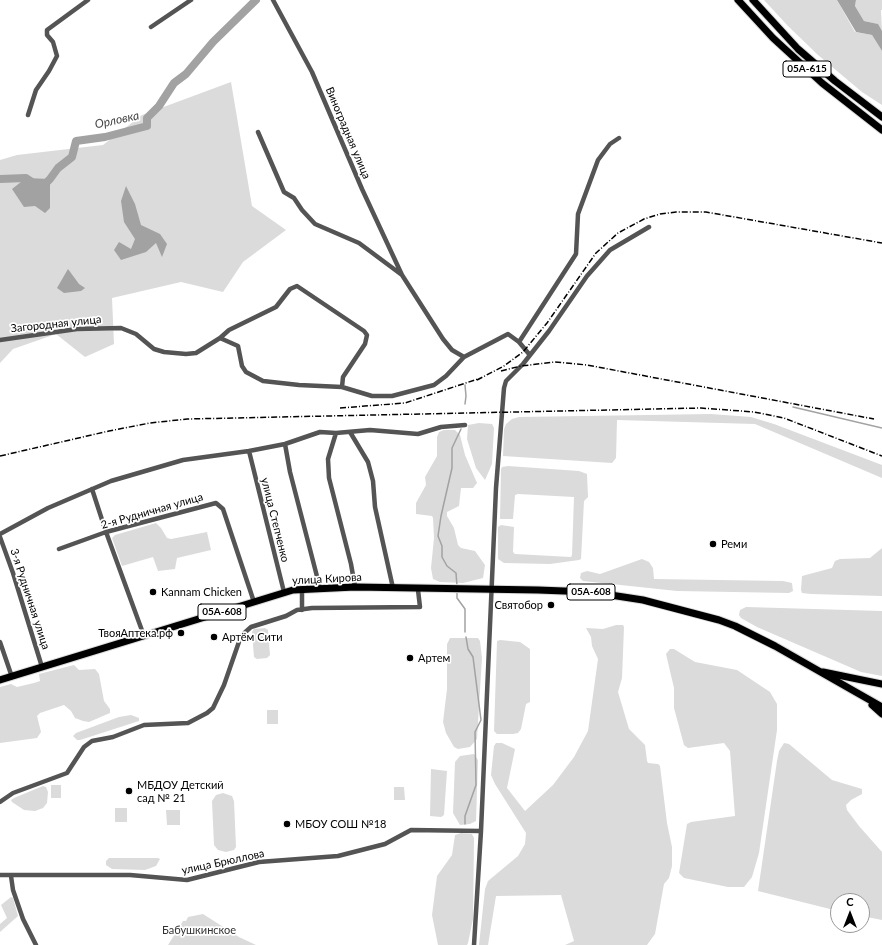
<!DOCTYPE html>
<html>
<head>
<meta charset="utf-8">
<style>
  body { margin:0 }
  #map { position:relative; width:882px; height:945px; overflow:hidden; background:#fff; font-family:Lato,sans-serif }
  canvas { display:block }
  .north { position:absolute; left:830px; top:893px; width:40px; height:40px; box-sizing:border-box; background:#fff; border:1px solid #999; border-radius:50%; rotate:0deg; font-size:11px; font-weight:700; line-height:16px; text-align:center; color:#000 }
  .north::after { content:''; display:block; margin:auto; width:14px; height:18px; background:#000; clip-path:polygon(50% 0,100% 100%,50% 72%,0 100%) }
</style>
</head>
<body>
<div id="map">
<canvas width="882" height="945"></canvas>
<div class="north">С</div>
</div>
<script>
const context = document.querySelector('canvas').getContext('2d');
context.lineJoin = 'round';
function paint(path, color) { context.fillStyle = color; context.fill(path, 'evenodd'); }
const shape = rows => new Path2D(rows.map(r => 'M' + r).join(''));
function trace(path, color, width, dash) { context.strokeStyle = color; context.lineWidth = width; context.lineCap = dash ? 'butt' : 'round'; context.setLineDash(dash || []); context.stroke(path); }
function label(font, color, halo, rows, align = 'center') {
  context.font = font + ' Lato,sans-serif'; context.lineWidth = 3.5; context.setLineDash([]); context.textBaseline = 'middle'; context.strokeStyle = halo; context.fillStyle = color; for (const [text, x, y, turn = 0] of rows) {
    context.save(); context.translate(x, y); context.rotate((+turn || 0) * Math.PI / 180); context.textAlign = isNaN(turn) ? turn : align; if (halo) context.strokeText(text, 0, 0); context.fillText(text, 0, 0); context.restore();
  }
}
const green = shape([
  [764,0,837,0,855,32,872,35,882,51,882,105,862,92,818,55,788,26],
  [856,0,882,0,882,10,881,10,882,31,877,24,864,21,855,6],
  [231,82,252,206,286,230,243,262,223,292,181,282,112,298,114,344,85,357,56,334,13,349,0,363,0,160,17,155,103,145,142,115],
  [711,414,751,417,774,424,882,465,882,478,755,424,617,420,616,458,612,463,503,456,504,429,506,424,512,419,519,417],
  [479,423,492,424,494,428,492,464,485,480,476,468,467,439,468,425],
  [444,430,455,430,460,435,465,455,477,483,473,488,461,488,459,506,447,512,447,516,454,528,458,545,461,548,475,551,485,565,483,578,463,583,440,582,433,579,431,568,434,538,433,518,432,516,416,514,416,503,426,485,425,477,437,456,437,437,439,432],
  [508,466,579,471,587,474,588,497,584,501,581,559,579,560,550,564,504,563,498,559,498,527,501,525,514,527,513,552,515,554,571,557,572,555,574,497,518,494,515,495,513,519,500,519,501,469,502,467],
  [156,523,161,528,167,538,171,539,207,532,211,550,177,558,175,569,158,571,153,557,122,566,112,538,115,535],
  [882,548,882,596,811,594,802,593,801,590,802,576,832,568,835,561,840,559,870,558],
  [642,559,649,562,653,568,654,579,783,581,792,583,793,591,789,593,677,591,583,581,580,578,581,573,587,571,600,574],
  [746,607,882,611,882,676,861,672,757,627,741,618,739,615,740,610],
  [616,625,623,625,624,627,622,678,618,692,629,729,645,745,647,761,648,763,658,764,660,766,667,823,672,847,672,866,669,878,664,884,655,934,647,945,565,945,574,941,561,895,496,896,488,945,479,945,485,889,488,881,518,856,525,844,526,833,495,784,491,775,494,746,496,743,502,743,515,749,507,788,525,811,553,785,574,757,588,731,598,659,592,646,591,637,586,628,603,629],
  [265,628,268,630,270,655,267,658,257,659,254,657,252,632,254,629],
  [450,638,478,638,480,641,482,658,477,739,470,747,458,749,454,747,446,733,443,722,447,689,447,644],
  [500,640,520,642,530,649,530,702,526,704,521,729,518,733,513,734,497,734,494,731,497,641],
  [670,649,674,649,695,662,737,670,770,692,777,704,777,730,759,853,752,877,744,887,728,887,684,878,679,873,687,824,691,822,735,816,730,751,724,743,688,748,684,745,674,708,674,688,666,654],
  [74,665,79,670,95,669,99,674,104,701,110,709,110,713,89,722,83,721,75,718,71,711,64,705,40,713,37,716,41,732,37,738,0,743,0,687,11,684,17,687,34,683,40,681,39,674],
  [267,710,278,710,278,724,267,724],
  [131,715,139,718,139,721,80,740,77,740,73,736,76,733,119,717],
  [784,743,789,744,832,780,862,789,862,794,851,800,846,805,847,810,859,826,882,852,882,920,862,916,862,901,838,901,838,911,758,891,777,761,779,751],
  [474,754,478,760,476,821,470,824,460,825,453,813,455,762,460,756],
  [431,769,447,771,444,815,441,817,430,816],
  [51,785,61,785,61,798,51,798],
  [43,786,46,787,48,792,47,803,43,808,35,811,24,810,12,802,11,800,14,798],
  [394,787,404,787,405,800,394,800],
  [223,793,232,796,234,801,236,847,234,850,226,852,218,850,214,845,212,801,216,795],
  [115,808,127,808,127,822,115,822],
  [166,810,180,810,180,825,167,825],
  [461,833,472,834,474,838,473,919,468,943,467,945,438,945,432,915,437,876,452,855,455,835],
  [109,858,158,858,160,859,156,866,145,870,112,869,106,865,106,861],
  [11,897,13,898,18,916,0,932,0,924,7,918,1,905],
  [203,914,239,937,256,945,168,945,183,921,186,921,188,917]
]);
const water = shape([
  [837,0,856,0,855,6,864,21,878,24,882,31,882,51,872,35,856,32],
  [26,178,50,179,50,208,45,213,35,206,24,207,12,189],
  [126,186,135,204,141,225,160,234,167,244,162,257,156,243,146,252,121,260,114,250,119,242,131,249,135,239,124,222,121,201],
  [68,269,79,284,85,288,81,291,64,293,57,288]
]);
const stream = shape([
  [465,385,466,396,465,404],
  [793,407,882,428],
  [457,586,456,573,447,566,442,557,442,546,438,536,441,516,452,468,452,448,461,429],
  [457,591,457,598,465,609,465,632],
  [465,824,465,816,476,785,475,732,481,720,473,657,468,649,466,637]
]);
const river = shape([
  [0,179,26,178,41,188,50,179,58,168,72,157,76,141,105,137,147,126,147,118,159,106,174,83,186,74,213,42,256,0]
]);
const minor = shape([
  [273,0,312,72,362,189,402,275,443,339,452,350,464,357,508,334,519,342,529,354],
  [151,27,191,0],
  [28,115,36,90,49,71,57,56,53,42,47,35,47,30,88,0],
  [258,132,284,192,294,198,302,210,315,224,359,243,402,275],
  [220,338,229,330,276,307,290,289,297,286,364,331,367,335,365,344,343,377,342,387],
  [0,340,77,329,121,328,136,334,154,349,164,352,186,354,196,353,220,338,238,346,242,366,246,372,263,381,299,385,342,387,372,396,392,396,434,385,446,376,464,357],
  [519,342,576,254,578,214,598,160,610,144,619,138],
  [350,432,368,462,373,481,375,507,393,588],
  [336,433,328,459,329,478,351,564,355,587],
  [285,444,290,472,320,588],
  [249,451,284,592],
  [92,489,106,532,144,636],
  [0,534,48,508,111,481,183,460,249,451,285,444,320,432,336,433,370,430,418,434,441,427,465,425],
  [0,537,13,573,42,667],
  [59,549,106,532,216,503,223,509,254,602],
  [302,589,302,610],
  [0,642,12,677],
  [0,802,13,793,67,773,84,747,92,741,113,737,144,725,188,723,207,713,213,708,224,685,241,636,251,627,286,616,297,610,312,608,420,607,418,590],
  [0,875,130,875,187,880,259,862,338,856,385,844,411,830,481,831],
  [11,876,13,890,23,919,36,945],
  [474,945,481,831,496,488,504,388,506,381,523,364,549,331,587,276,610,250,649,227]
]);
const primary = shape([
  [0,680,293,590,355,587,538,590,591,592,643,600,719,620,735,626,775,646,882,707],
  [872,705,882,714]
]);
const trunk = shape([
  [738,0,773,38,822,83,882,130],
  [753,0,798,49,835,81,882,117],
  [823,672,882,684]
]);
const rail = shape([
  [501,371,521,366,555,362,587,365,874,419],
  [477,380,504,366,523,352,547,323,596,253,618,233,644,219,660,214,676,212,706,212,882,243],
  [340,408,405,403,481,378],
  [0,456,109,431,150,423,187,419,701,408,754,412,784,418,882,456]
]);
const markers = [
  [713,544,4,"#000"],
  [153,592,4,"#000"],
  [551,605,4,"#000"],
  [181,633,4,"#000"],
  [214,637,4,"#000"],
  [410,658,4,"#000"],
  [129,791,4,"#000"],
  [287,824,4,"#000"]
];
const shields = [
  [807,69,48],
  [591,592,48],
  [222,612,48]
];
const shieldNames = [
  ["05А-615",807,69],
  ["05А-608",591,592],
  ["05А-608",222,612]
];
const streetNames = [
  ["Виноградная улица",348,133,67],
  ["Загородная улица",56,324,-6],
  ["2-я Рудничная улица",152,511,-16],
  ["улица Степченко",275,520,76],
  ["улица Кирова",327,579,-3],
  ["3-я Рудничная улица",30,599,72],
  ["улица Брюллова",223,862,-12]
];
const poiNames = [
  ["Реми",721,544],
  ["Kannam Chicken",161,592],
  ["Святобор",543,605,"right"],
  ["ТвояАптека.рф",173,633,"right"],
  ["Артём Сити",222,637],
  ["Артем",418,658],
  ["МБДОУ Детский",137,785],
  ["сад № 21",137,798],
  ["МБОУ СОШ №18",295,824]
];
const parkNames = [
  ["Бабушкинское",199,930]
];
const waterNames = [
  ["Орловка",117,120,-12]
];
paint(green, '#dbdbdb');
paint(water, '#a2a2a2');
trace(stream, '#a2a2a2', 1.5);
trace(river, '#a2a2a2', 8);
trace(primary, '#dbdbdb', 9);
trace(trunk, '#dbdbdb', 9);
trace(minor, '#545454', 4.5);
trace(primary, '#000', 7);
trace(trunk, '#000', 7);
trace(rail, '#000', 1.5, [6, 2, 1, 2]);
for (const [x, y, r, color] of markers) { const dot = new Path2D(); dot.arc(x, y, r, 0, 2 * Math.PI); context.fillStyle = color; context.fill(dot); trace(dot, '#fff', 1.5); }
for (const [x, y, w] of shields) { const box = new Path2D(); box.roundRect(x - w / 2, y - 8, w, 16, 3); context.fillStyle = '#fff'; context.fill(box); trace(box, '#000', 1); }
label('bold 10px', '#000', null, shieldNames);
label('11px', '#000', '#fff', streetNames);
label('11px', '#000', '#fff', poiNames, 'left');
label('11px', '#323232', '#fff', parkNames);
label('italic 12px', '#434343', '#fff', waterNames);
</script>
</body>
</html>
